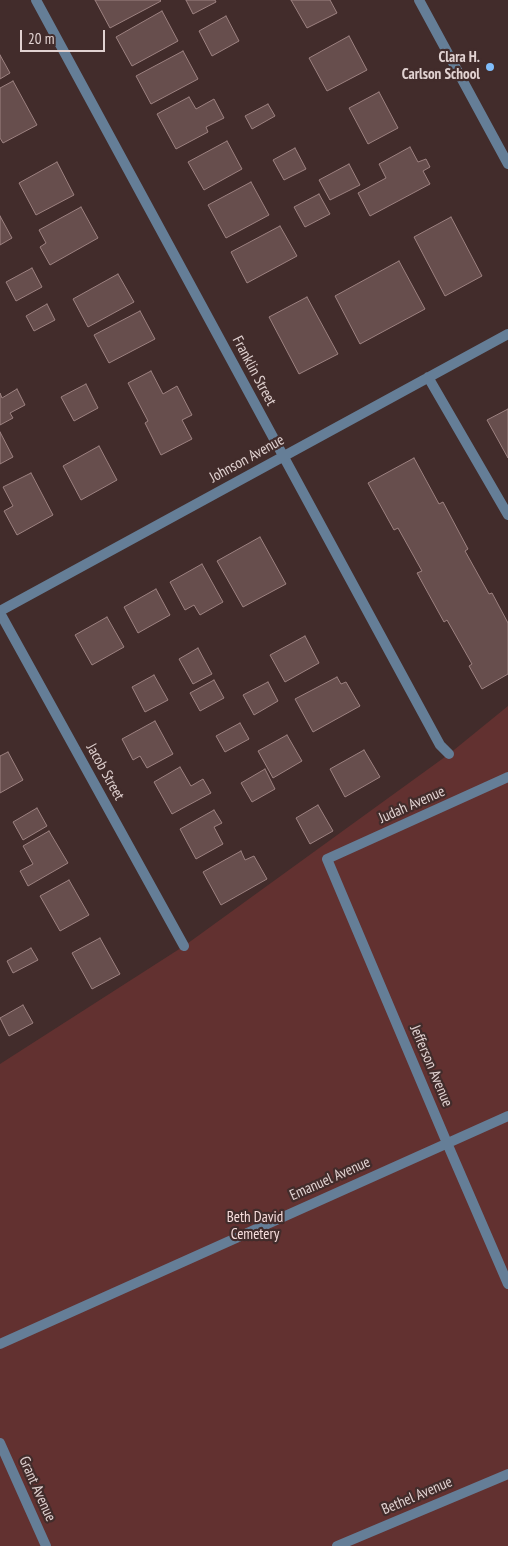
<!DOCTYPE html>
<html>
<head>
<meta charset="utf-8">
<style>
  body { margin:0 }
  #map { position:relative; width:508px; height:1546px; overflow:hidden; background:#422c2b; font-family:"PT Sans Narrow",sans-serif }
  canvas { display:block }
  .scale { position:absolute; left:20px; top:30px; width:85px; height:22px; box-sizing:border-box; border:2px solid #e1d2d1; border-top:0; padding-left:6px; font-size:15px; line-height:18px; white-space:nowrap; color:#e1d2d1; -webkit-text-stroke:4px #422c2b; paint-order:stroke }
</style>
</head>
<body>
<div id="map">
<canvas width="508" height="1546"></canvas>
<div class="scale">20 m</div>
</div>
<script>
const context = document.querySelector('canvas').getContext('2d');
context.lineJoin = 'round';
function paint(path, color) { context.fillStyle = color; context.fill(path, 'evenodd'); }
const shape = rows => new Path2D(rows.map(r => 'M' + r).join(''));
function trace(path, color, width, dash) { context.strokeStyle = color; context.lineWidth = width; context.lineCap = dash ? 'butt' : 'round'; context.setLineDash(dash || []); context.stroke(path); }
function label(font, color, halo, rows, align = 'center') {
  context.font = font + ' "PT Sans Narrow",sans-serif'; context.lineWidth = 4.5; context.setLineDash([]); context.textBaseline = 'middle'; context.strokeStyle = halo; context.fillStyle = color; for (const [text, x, y, turn = 0] of rows) {
    context.save(); context.translate(x, y); context.rotate((+turn || 0) * Math.PI / 180); context.textAlign = isNaN(turn) ? turn : align; if (halo) context.strokeText(text, 0, 0); context.fillText(text, 0, 0); context.restore();
  }
}
const green = shape([
  [508,706,508,1546,0,1546,0,1064,184,946,449,754]
]);
const building = shape([
  [95,0,160,0,161,1,110,28,95,0],
  [186,0,215,0,216,2,193,14,186,0],
  [291,0,330,0,337,13,307,28,291,0],
  [162,11,178,41,132,66,116,37,162,11],
  [226,16,239,41,212,56,199,31,226,16],
  [349,36,367,70,327,91,309,58,349,36],
  [183,51,198,79,151,104,136,76,183,51],
  [0,55,10,73,0,79,0,55],
  [13,81,37,125,3,143,0,138,0,88,13,81],
  [379,92,398,128,368,144,349,108,379,92],
  [189,97,196,109,214,99,224,118,206,127,208,132,176,149,157,114,189,97],
  [268,104,275,116,252,129,245,116,268,104],
  [227,141,242,169,204,190,188,162,227,141],
  [410,147,418,162,426,159,430,167,423,171,430,184,370,216,358,193,386,178,379,164,410,147],
  [295,148,306,169,284,180,273,160,295,148],
  [57,162,74,195,36,215,19,183,57,162],
  [349,164,360,185,330,200,319,180,349,164],
  [251,182,269,215,226,238,208,205,251,182],
  [319,194,330,214,305,227,294,207,319,194],
  [81,207,98,238,50,265,40,247,46,243,39,230,81,207],
  [0,216,12,238,0,245,0,216],
  [451,217,482,276,445,296,414,237,451,217],
  [280,226,297,256,247,283,231,252,280,226],
  [399,261,425,309,360,344,335,296,399,261],
  [32,268,42,287,16,301,6,282,32,268],
  [118,274,134,302,88,327,73,299,118,274],
  [307,297,338,354,299,374,269,317,307,297],
  [47,304,55,320,34,331,26,316,47,304],
  [140,311,155,339,109,363,94,335,140,311],
  [151,371,163,394,177,386,192,415,182,420,192,439,161,455,145,423,148,421,128,383,151,371],
  [86,384,98,408,74,421,61,397,86,384],
  [17,389,25,405,10,413,13,418,0,425,0,393,2,398,17,389],
  [508,409,508,458,487,420,508,409],
  [0,432,13,457,0,464,0,432],
  [99,446,117,480,81,500,63,466,99,446],
  [414,458,439,504,443,502,468,549,465,551,489,594,492,593,508,623,508,674,482,689,469,666,472,664,447,620,444,622,417,573,422,571,398,528,394,530,368,483,414,458],
  [31,473,53,515,17,535,4,511,13,506,3,487,31,473],
  [260,537,286,584,243,607,217,561,260,537],
  [202,564,223,602,200,615,194,605,185,610,170,582,202,564],
  [156,589,170,615,138,633,124,607,156,589],
  [107,617,124,647,92,665,75,635,107,617],
  [305,636,319,663,285,682,270,655,305,636],
  [198,648,212,674,193,684,179,659,198,648],
  [154,675,168,700,145,712,132,687,154,675],
  [337,677,341,684,346,682,360,706,313,732,295,699,337,677],
  [214,680,224,698,200,711,190,693,214,680],
  [268,682,278,701,254,715,243,695,268,682],
  [155,721,173,754,147,768,140,756,133,760,122,739,155,721],
  [240,723,249,739,225,752,216,736,240,723],
  [287,735,302,761,273,778,258,751,287,735],
  [364,750,380,777,345,797,330,769,364,750],
  [8,752,23,780,0,793,0,756,8,752],
  [180,767,191,786,203,779,211,793,172,814,154,782,180,767],
  [265,769,275,789,252,802,241,783,265,769],
  [318,805,333,831,310,844,296,818,318,805],
  [37,808,47,826,23,840,13,822,37,808],
  [214,810,222,823,214,827,223,844,196,859,180,829,214,810],
  [49,831,68,863,28,886,20,871,33,864,23,846,49,831],
  [241,851,245,860,254,856,267,879,221,905,203,872,241,851],
  [69,880,89,915,60,931,40,896,69,880],
  [100,938,120,974,92,989,72,953,100,938],
  [31,948,38,960,13,973,7,961,31,948],
  [23,1005,33,1023,9,1036,0,1018,23,1005]
]);
const lane = shape([
  [508,777,327,859,447,1143,508,1284],
  [0,1344,508,1116],
  [0,1443,46,1546],
  [337,1546,508,1474]
]);
const street = shape([
  [36,0,440,745,449,754],
  [419,0,508,164],
  [428,377,508,515],
  [0,611,508,334],
  [0,613,184,946]
]);
const markers = [
  [490,67,5,"#80bdfa"]
];
const poiNames = [
  ["Clara H.",480,58],
  ["Carlson School",480,75]
];
const streetNames = [
  ["Franklin Street",254,371,62],
  ["Johnson Avenue",247,459,-29],
  ["Jacob Street",105,772,61],
  ["Judah Avenue",412,805,-24],
  ["Jefferson Avenue",431,1066,67],
  ["Emanuel Avenue",330,1179,-24],
  ["Grant Avenue",37,1489,66],
  ["Bethel Avenue",417,1496,-23]
];
const parkNames = [
  ["Beth David",255,1218],
  ["Cemetery",255,1235]
];
paint(green, '#623130');
paint(building, '#674e4d');
trace(building, '#9d8281', 1);
trace(lane, '#657e97', 10);
trace(street, '#657e97', 10);
for (const [x, y, r, color] of markers) { const dot = new Path2D(); dot.arc(x, y, r, 0, 2 * Math.PI); context.fillStyle = color; context.fill(dot); trace(dot, '#422c2b', 2); }
label('bold 15px', '#e1d2d1', '#422c2b', poiNames, 'right');
label('15px', '#e1d2d1', '#422c2b', streetNames);
label('15px', '#f6dddc', '#422c2b', parkNames);
</script>
</body>
</html>
